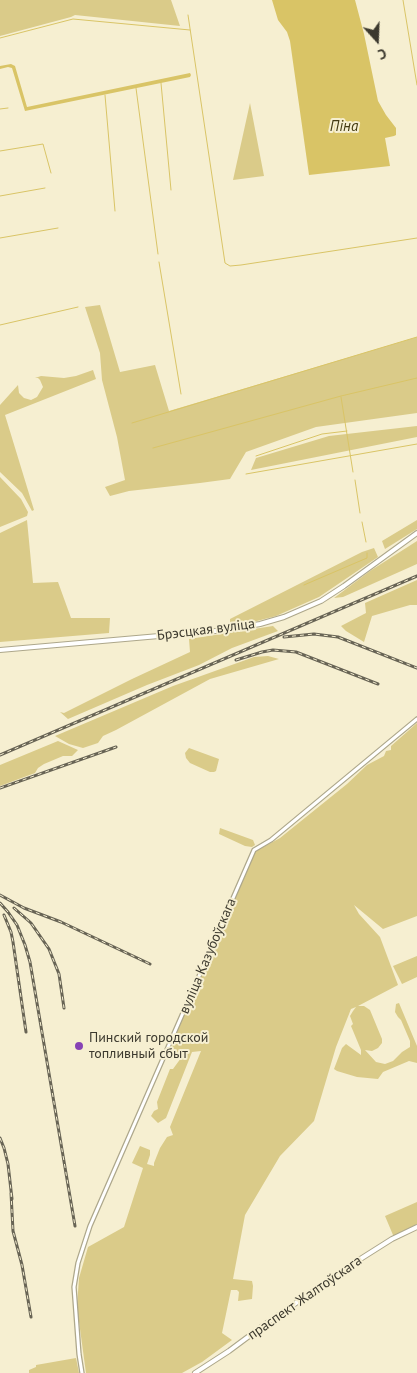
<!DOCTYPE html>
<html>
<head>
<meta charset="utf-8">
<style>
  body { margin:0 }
  #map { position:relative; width:417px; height:1373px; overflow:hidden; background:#f6efd1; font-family:"PT Sans",sans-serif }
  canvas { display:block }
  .north { position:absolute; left:352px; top:15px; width:50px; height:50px; -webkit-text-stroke:4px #f6efd1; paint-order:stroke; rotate:160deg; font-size:14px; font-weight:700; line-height:20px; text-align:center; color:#3c392e }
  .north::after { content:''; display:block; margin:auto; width:18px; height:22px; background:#3c392e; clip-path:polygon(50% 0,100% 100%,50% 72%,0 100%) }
</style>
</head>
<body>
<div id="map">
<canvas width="417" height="1373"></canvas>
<div class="north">С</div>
</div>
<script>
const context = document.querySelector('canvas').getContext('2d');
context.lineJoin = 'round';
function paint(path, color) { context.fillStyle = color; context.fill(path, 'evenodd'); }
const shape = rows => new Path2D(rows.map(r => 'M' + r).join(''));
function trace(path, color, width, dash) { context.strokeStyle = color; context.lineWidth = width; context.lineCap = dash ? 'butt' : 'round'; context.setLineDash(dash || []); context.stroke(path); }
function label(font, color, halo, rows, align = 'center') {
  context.font = font + ' "PT Sans",sans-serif'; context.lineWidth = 4; context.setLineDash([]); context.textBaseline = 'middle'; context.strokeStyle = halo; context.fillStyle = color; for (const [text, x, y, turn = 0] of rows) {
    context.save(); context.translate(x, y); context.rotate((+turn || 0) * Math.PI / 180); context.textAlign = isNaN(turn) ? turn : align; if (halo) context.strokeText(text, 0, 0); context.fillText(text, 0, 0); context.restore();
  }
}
const green = shape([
  [0,0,171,0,180,26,75,15,71,17,0,36],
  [250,103,264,176,233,180],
  [100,305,120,372,155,365,169,411,417,337,417,413,316,427,246,452,230,479,200,483,129,491,110,496,105,487,125,480,117,437,102,380,100,353,85,307],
  [93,370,96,379,5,415,34,510,32,511,22,493,0,472,0,405,18,385,19,393,24,398,31,400,37,397,43,387,40,380,38,378,35,378,41,376,64,378,76,376],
  [417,426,417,437,251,470,256,458,329,436],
  [0,477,21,499,28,512,27,516,0,527],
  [27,520,33,583,58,582,71,618,110,618,109,633,0,642,0,533],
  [417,520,417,529,385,549,382,541],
  [417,541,417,564,343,597,334,598,370,571],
  [374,548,378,557,319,597,276,616,234,627,230,625,230,619,362,552],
  [417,580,417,605,410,605,372,616,364,642,346,631,341,626,366,613,365,603],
  [273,626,278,631,232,648,199,665,147,685,68,719,60,712,64,713,132,679,190,652,189,639],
  [268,656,279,659,210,679,116,730,103,736,98,743,83,748,69,744,55,736,173,686,254,657],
  [417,723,417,916,383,929,354,905,359,914,380,937,398,985,358,1006,364,1006,370,1010,382,1039,382,1043,378,1048,372,1051,365,1050,376,1062,385,1064,393,1061,402,1052,410,1047,410,1041,401,1020,398,1017,395,1012,396,1004,399,1003,417,1046,417,1063,409,1061,383,1072,378,1079,357,1077,337,1071,334,1069,342,1048,346,1044,361,1055,361,1050,351,1026,353,1024,350,1016,353,1011,356,1007,351,1009,336,1047,314,1121,280,1156,245,1215,233,1279,252,1281,253,1286,252,1299,238,1301,239,1292,237,1290,231,1290,222,1333,232,1340,202,1362,182,1373,86,1373,77,1307,79,1278,88,1247,124,1227,143,1168,132,1163,140,1146,150,1150,150,1155,147,1164,154,1166,154,1163,160,1148,167,1137,173,1135,170,1127,201,1051,192,1052,166,1118,158,1123,151,1116,154,1111,158,1109,157,1102,170,1069,173,1069,181,1058,168,1053,254,852,280,838,347,784,367,765,384,756,386,751,391,750,391,746],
  [58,741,78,750,72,756,63,756,44,764,38,768,35,773,0,786,0,765],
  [189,748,219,759,216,771,214,772,210,772,190,763,186,758,185,753],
  [220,828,253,840,255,845,252,847,245,846,219,834],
  [417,956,417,977,402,984,393,966],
  [417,1202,417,1224,397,1235,393,1235,385,1216],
  [76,1358,79,1373,29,1373,29,1370,36,1367,36,1365]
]);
const water = shape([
  [272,0,355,0,364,34,378,101,386,115,396,128,396,135,394,136,385,138,390,166,309,175,290,41,287,32,278,20],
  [11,64,15,66,27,107,190,73,191,75,190,77,25,111,12,68,8,67,0,69,0,66]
]);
const stream = shape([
  [403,0,417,85],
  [188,15,225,263,230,266,241,265,417,238],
  [0,38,73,19,190,30],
  [161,83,171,190],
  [136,88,158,254],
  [105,95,115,211],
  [0,109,8,108],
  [0,151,43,144,51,173],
  [0,196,45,188],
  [0,238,58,228],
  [159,262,181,394],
  [0,325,78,307],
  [341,397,353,472],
  [132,423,417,337],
  [153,448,341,396,417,378],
  [256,456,322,434,347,431],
  [246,474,417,444],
  [355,480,360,513],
  [362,522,366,542],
  [304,585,367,558,367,553]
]);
const secondary = shape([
  [82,1373,79,1354,74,1287,78,1263,90,1226,254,850,271,840,417,719]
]);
const primary = shape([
  [0,650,227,630,260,624,284,617,321,601,344,586,417,533],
  [195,1373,229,1351,264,1325,354,1263,392,1239,417,1227]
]);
const rail = shape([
  [284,637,314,634,338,637,417,668],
  [236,660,262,652,273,650,296,652,378,684],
  [0,755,417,576],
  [0,788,116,747],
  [0,895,24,908,61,922,150,964],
  [0,903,8,912,17,925,25,945,30,962,75,1226],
  [14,908,31,923,49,949,59,974,64,1008],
  [4,915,11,932,13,942,26,1032],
  [0,1138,4,1148,8,1164,12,1199],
  [11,1193,13,1231,22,1265,31,1317]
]);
const markers = [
  [79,1046,5,"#8742b5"]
];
const streetNames = [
  ["Брэсцкая вуліца",206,630,-7],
  ["вуліца Казубоўскага",208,956,-67],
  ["праспект Жалтоўскага",305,1298,-35]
];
const poiNames = [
  ["Пинский городской",89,1038],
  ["топливный сбыт",89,1054]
];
const waterNames = [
  ["Піна",344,127]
];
paint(green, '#dacb89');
paint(water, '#d9c466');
trace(stream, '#d9c466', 1);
trace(secondary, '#ada78b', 5.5);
trace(primary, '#ada78b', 6);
trace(secondary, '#fff', 3);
trace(primary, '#fff', 4);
trace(rail, '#686455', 3);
trace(rail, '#f6efd1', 1, [4]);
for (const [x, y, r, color] of markers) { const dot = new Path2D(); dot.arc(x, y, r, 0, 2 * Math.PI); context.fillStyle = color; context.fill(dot); trace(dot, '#f6efd1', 2); }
label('14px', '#3c392e', '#f6efd1', streetNames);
label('14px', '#3c392e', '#f6efd1', poiNames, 'left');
label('italic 15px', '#453c14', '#f6efd1', waterNames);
</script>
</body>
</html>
